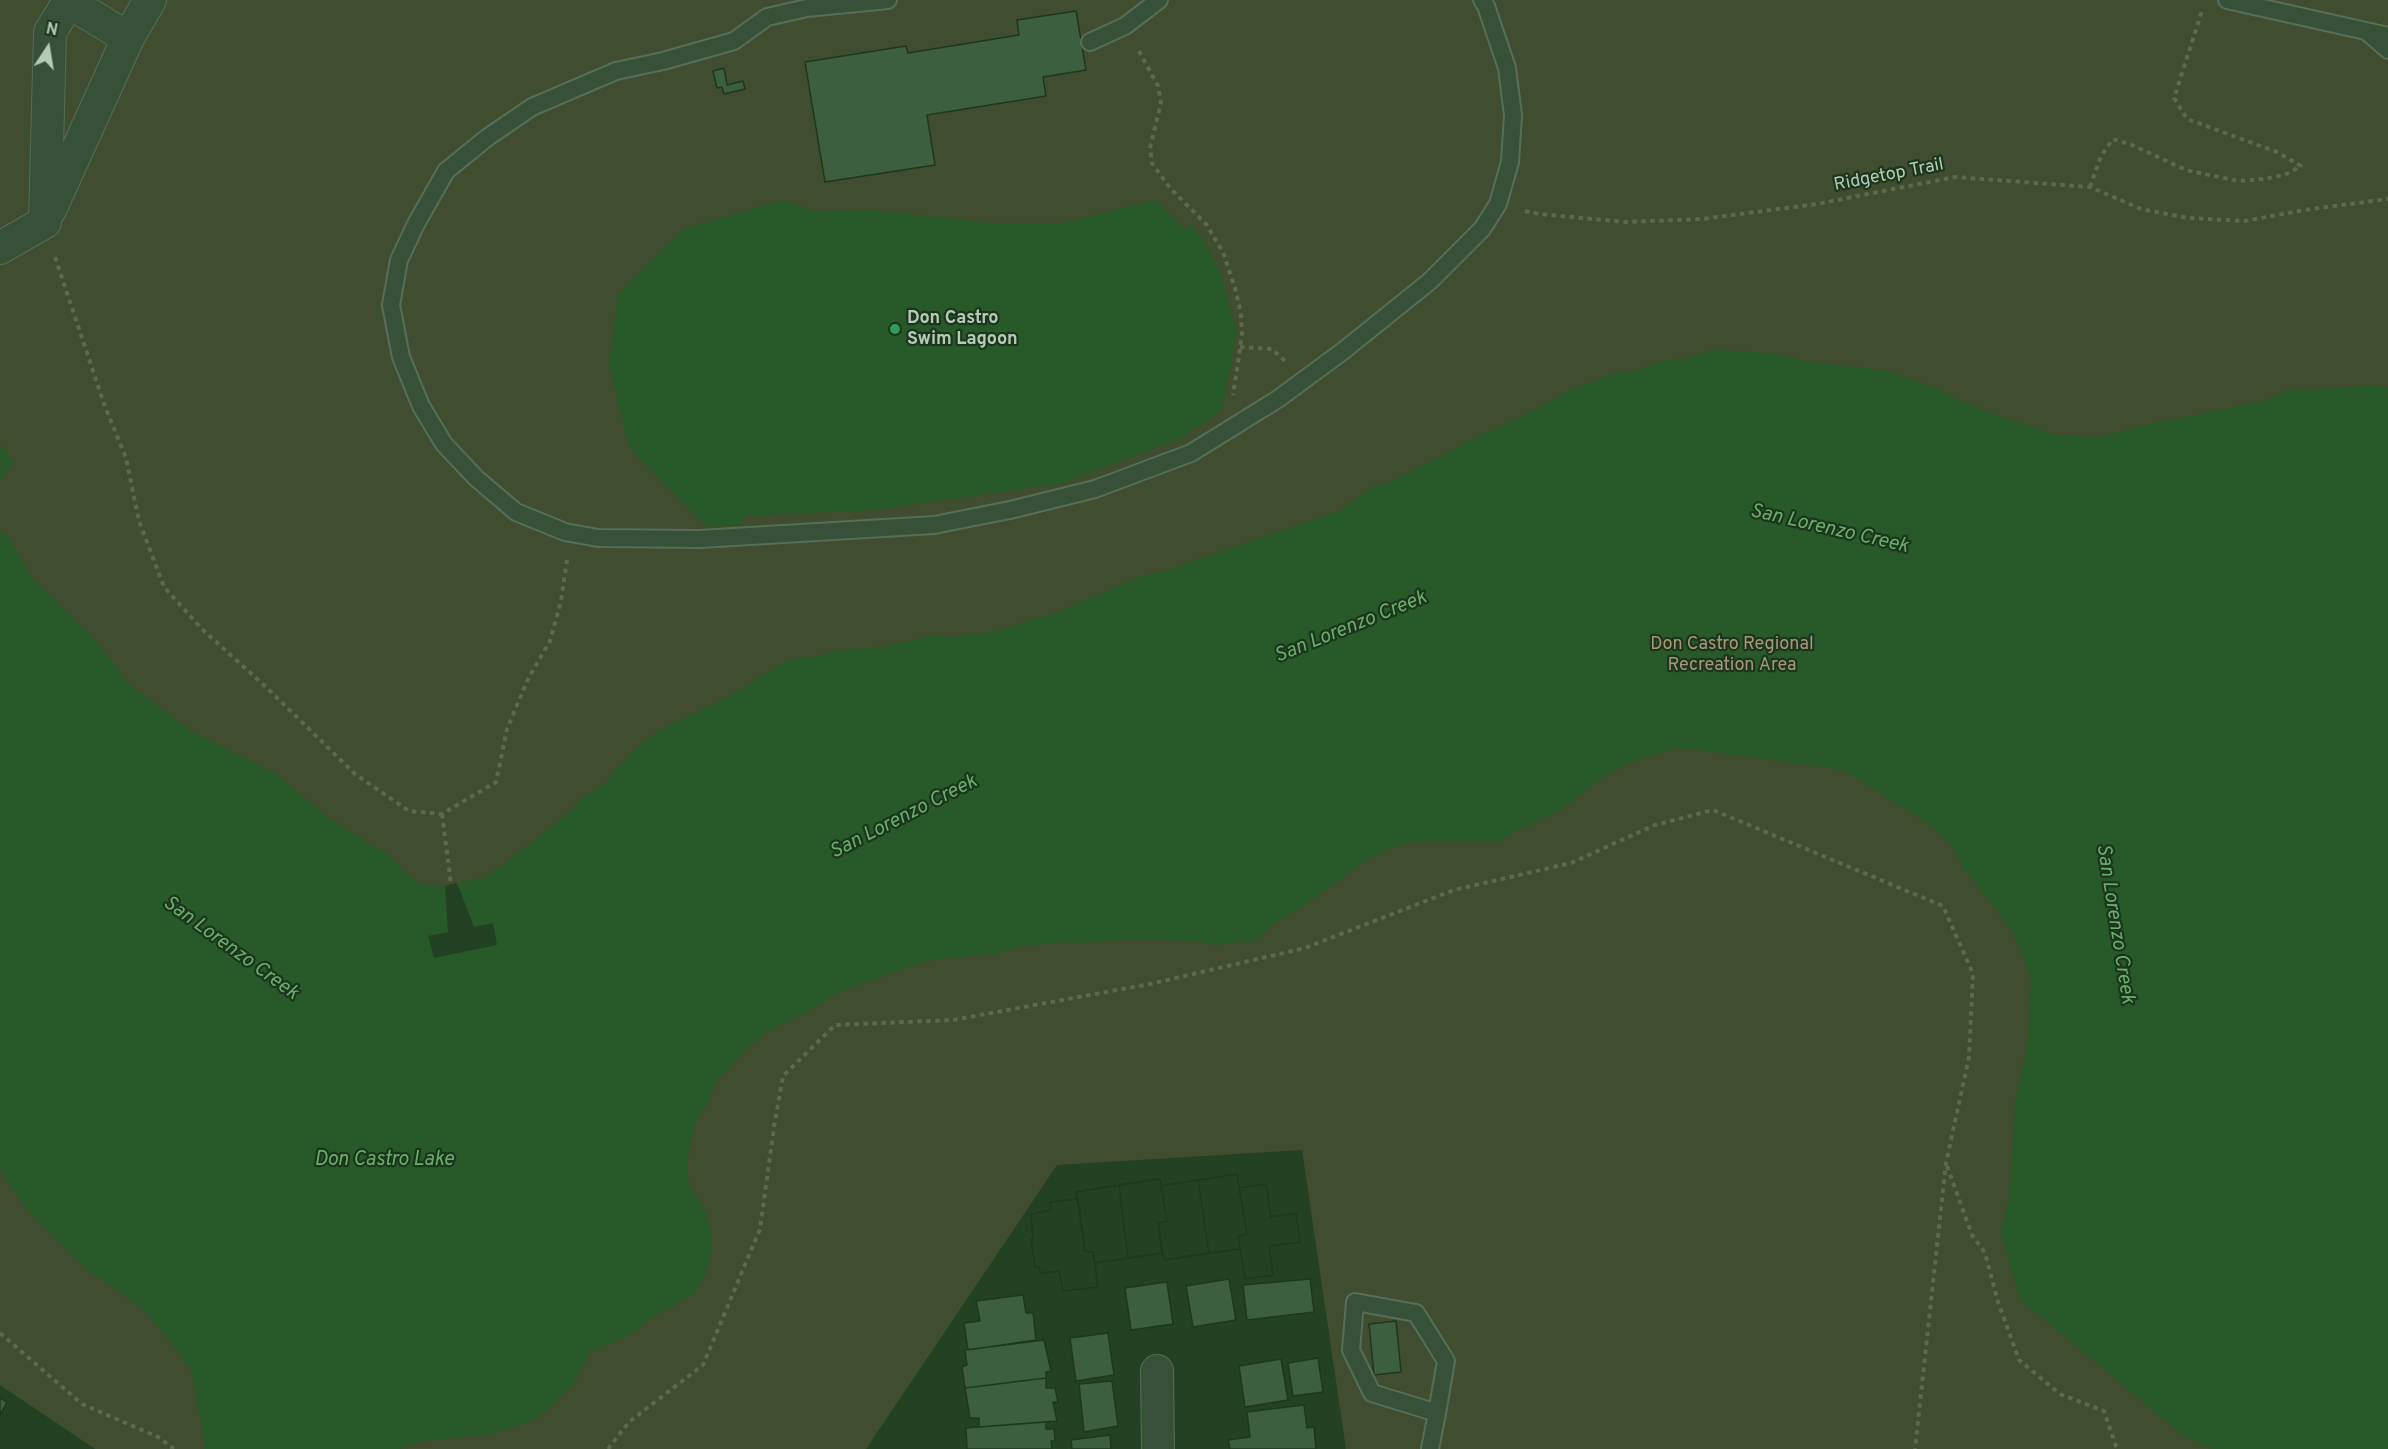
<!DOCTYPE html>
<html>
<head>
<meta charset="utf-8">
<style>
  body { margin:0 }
  #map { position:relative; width:2388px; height:1449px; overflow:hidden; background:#234223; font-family:Overpass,sans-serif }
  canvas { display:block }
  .north { position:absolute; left:18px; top:18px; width:60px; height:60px; -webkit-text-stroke:4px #1c361d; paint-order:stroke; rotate:12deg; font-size:16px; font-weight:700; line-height:24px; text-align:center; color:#b4ccb5 }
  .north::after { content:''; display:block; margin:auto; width:21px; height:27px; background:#b4ccb5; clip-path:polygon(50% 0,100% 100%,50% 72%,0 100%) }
</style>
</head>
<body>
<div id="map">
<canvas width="2388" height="1449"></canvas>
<div class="north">N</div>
</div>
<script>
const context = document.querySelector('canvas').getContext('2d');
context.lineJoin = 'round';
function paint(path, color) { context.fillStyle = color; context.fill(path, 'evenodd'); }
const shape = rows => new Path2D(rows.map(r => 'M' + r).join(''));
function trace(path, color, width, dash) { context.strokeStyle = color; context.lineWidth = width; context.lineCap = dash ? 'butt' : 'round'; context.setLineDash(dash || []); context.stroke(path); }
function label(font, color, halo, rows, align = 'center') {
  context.font = font + ' Overpass,sans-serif'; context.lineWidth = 4.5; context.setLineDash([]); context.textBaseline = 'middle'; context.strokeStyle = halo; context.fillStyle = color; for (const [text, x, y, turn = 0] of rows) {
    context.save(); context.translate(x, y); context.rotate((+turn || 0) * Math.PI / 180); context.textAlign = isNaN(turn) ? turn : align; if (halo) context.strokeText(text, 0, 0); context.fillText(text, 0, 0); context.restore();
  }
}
const green = shape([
  [0,0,2388,0,2388,1449,1346,1449,1302,1150,1057,1165,866,1449,95,1449,0,1385]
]);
const water = shape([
  [783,200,816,211,873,210,992,223,1063,223,1155,200,1185,229,1193,225,1207,245,1219,270,1237,331,1222,410,1181,438,1063,483,874,510,746,516,740,525,707,527,629,447,609,365,618,295,684,229],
  [1709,350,1772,353,1817,363,1883,370,1939,389,1958,400,1997,415,2057,435,2099,437,2145,425,2263,401,2287,391,2377,385,2388,388,2388,1449,2212,1449,2182,1435,2019,1298,2001,1233,2010,1192,2015,1102,2028,1040,2031,977,2012,930,1962,866,1952,846,1935,828,1844,770,1699,750,1678,748,1628,763,1600,779,1558,812,1514,832,1498,842,1413,842,1390,848,1366,860,1298,910,1279,920,1257,940,1216,945,1196,941,1132,939,1085,943,1064,942,1021,946,998,953,933,960,910,966,837,993,812,1009,768,1031,747,1048,715,1084,707,1104,695,1123,687,1163,689,1185,705,1210,711,1233,711,1250,707,1270,695,1293,654,1316,633,1333,590,1352,573,1385,542,1415,518,1426,490,1434,424,1441,399,1449,206,1449,191,1369,144,1309,88,1270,28,1210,8,1183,0,1167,0,530,12,544,36,583,92,636,130,685,193,732,276,774,327,817,387,854,404,872,419,883,440,887,488,876,570,812,583,797,604,784,636,748,658,731,729,696,790,659,812,657,835,651,882,647,930,636,951,637,1003,630,1026,621,1052,615,1138,577,1162,572,1341,510,1371,488,1390,482,1437,459,1478,436,1521,417,1573,389,1616,373,1637,371,1661,361,1686,359],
  [0,444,14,461,0,481]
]);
const pier = shape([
  [457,883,474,927,493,923,497,945,434,958,428,936,448,932,445,886]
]);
const building = shape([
  [1076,11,1086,70,1043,77,1046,96,927,115,935,165,825,182,805,62,906,46,908,53,1019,35,1017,20,1076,11],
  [724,68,727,85,743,81,745,89,724,94,722,87,717,88,713,71,724,68],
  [1237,1174,1239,1188,1266,1184,1271,1217,1296,1213,1300,1242,1269,1246,1273,1275,1245,1279,1240,1249,1164,1260,1162,1253,1095,1263,1098,1287,1063,1291,1059,1271,1040,1273,1039,1267,1035,1267,1031,1239,1033,1239,1031,1214,1051,1210,1050,1202,1078,1199,1076,1192,1160,1179,1161,1186,1237,1174],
  [1237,1174,1247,1234,1238,1236,1240,1249,1209,1253,1198,1180,1237,1174],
  [1160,1179,1167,1221,1158,1223,1162,1253,1128,1258,1119,1185,1160,1179],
  [1198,1180,1209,1253,1164,1260,1158,1223,1167,1221,1161,1186,1198,1180],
  [1266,1184,1271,1217,1296,1213,1300,1242,1269,1246,1273,1275,1245,1279,1238,1236,1247,1234,1239,1188,1266,1184],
  [1119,1185,1128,1258,1095,1263,1093,1252,1085,1251,1076,1192,1119,1185],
  [1078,1199,1085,1251,1093,1252,1098,1287,1063,1291,1059,1271,1040,1273,1039,1267,1035,1267,1031,1239,1033,1239,1031,1214,1051,1210,1050,1202,1078,1199],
  [1229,1279,1236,1320,1193,1327,1186,1286,1229,1279],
  [1310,1279,1314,1312,1247,1320,1243,1285,1310,1279],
  [1167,1282,1173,1324,1131,1330,1125,1288,1167,1282],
  [1023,1295,1026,1313,1033,1313,1036,1340,968,1350,964,1323,980,1321,976,1301,1023,1295],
  [1396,1321,1401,1372,1374,1375,1369,1324,1396,1321],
  [1108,1333,1114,1375,1076,1381,1070,1338,1108,1333],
  [1044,1340,1051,1371,1046,1372,1046,1378,965,1388,962,1367,967,1365,965,1350,1044,1340],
  [1318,1358,1323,1392,1293,1396,1288,1363,1318,1358],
  [1281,1359,1288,1400,1245,1407,1239,1366,1281,1359],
  [1046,1378,1046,1388,1055,1388,1058,1402,1053,1402,1057,1421,979,1427,979,1418,970,1418,965,1388,1046,1378],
  [1112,1381,1118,1426,1084,1432,1079,1384,1112,1381],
  [0,1398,7,1402,0,1415,0,1398],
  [1304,1405,1307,1428,1314,1427,1316,1449,1230,1449,1228,1440,1250,1437,1247,1412,1304,1405],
  [1046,1422,1046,1429,1054,1429,1055,1441,1051,1441,1052,1449,967,1449,966,1428,1046,1422],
  [1110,1435,1111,1449,1072,1449,1071,1440,1110,1435]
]);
const path = shape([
  [1139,51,1158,86,1161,103,1150,148,1152,163,1170,188,1206,224,1223,252,1235,288,1241,313,1242,335,1233,395],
  [2090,187,2101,156,2113,139,2132,145,2186,170,2238,181,2263,179,2285,175,2301,166,2277,152,2187,119,2174,98,2202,11],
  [1525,211,1539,214,1625,222,1702,219,1817,204,1955,177,2090,187,2141,209,2188,218,2245,221,2304,210,2388,199],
  [55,257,104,404,126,458,139,521,164,587,202,629,267,688,355,774,409,811,442,814,496,782,507,729,528,679,550,641,561,601,567,560],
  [1240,347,1272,349,1285,361],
  [442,814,451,884],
  [1947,1166,1972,1235,1985,1253,1998,1302,2019,1360,2060,1394,2104,1411,2116,1446,2119,1449],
  [0,1333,82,1404,158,1437,174,1449],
  [608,1449,629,1422,703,1365,760,1229,774,1127,783,1076,835,1025,953,1020,1150,984,1305,948,1454,890,1571,863,1655,825,1713,810,1943,906,1973,974,1969,1057,1946,1163,1915,1449]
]);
const service = shape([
  [888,0,807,8,767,17,734,41,663,61,616,71,532,107,488,137,446,171,416,224,399,260,391,305,401,357,421,406,444,444,476,478,516,512,565,532,598,538,700,539,934,525,1010,510,1095,489,1191,453,1278,399,1343,351,1430,281,1482,229,1498,204,1510,162,1513,115,1507,68,1486,6,1482,0],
  [2227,0,2388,36],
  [2367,32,2388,50],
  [1090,42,1125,26,1159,0],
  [1430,1449,1437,1413,1446,1361,1416,1313,1355,1302,1351,1350,1372,1393,1437,1413]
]);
const minor = shape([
  [69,2,128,38],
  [50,210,128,38,150,0],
  [0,248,45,222,50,32,70,0],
  [1157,1371,1158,1449]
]);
const markers = [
  [895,329,6,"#2e9e5b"]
];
const streetNames = [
  ["Ridgetop Trail",1889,176,-11]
];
const poiNames = [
  ["Don Castro",907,319],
  ["Swim Lagoon",907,340]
];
const parkNames = [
  ["Don Castro Regional",1732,645],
  ["Recreation Area",1732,666]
];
const waterNames = [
  ["San Lorenzo Creek",1829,530,13],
  ["San Lorenzo Creek",1351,628,-22],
  ["San Lorenzo Creek",904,818,-27],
  ["San Lorenzo Creek",2114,924,81],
  ["San Lorenzo Creek",230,949,36],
  ["Don Castro Lake",384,1161]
];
paint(green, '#414d2f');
paint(water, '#285928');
paint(pier, '#234223');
paint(building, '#3c5f3d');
trace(building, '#1e381f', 1.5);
trace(service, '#556f56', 20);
trace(minor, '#556f56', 34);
trace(path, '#5b6a4f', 4, [4.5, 4.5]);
trace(service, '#375138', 16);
trace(minor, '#375138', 32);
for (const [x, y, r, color] of markers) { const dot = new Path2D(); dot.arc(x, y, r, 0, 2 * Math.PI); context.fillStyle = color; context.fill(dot); trace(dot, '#1c361d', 2); }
label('18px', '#b4ccb5', '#1c361d', streetNames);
label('bold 18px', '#b4ccb5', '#1c361d', poiNames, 'left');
label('18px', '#a99878', '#1c361d', parkNames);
label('italic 20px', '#6aae6a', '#1c361d', waterNames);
</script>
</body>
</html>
